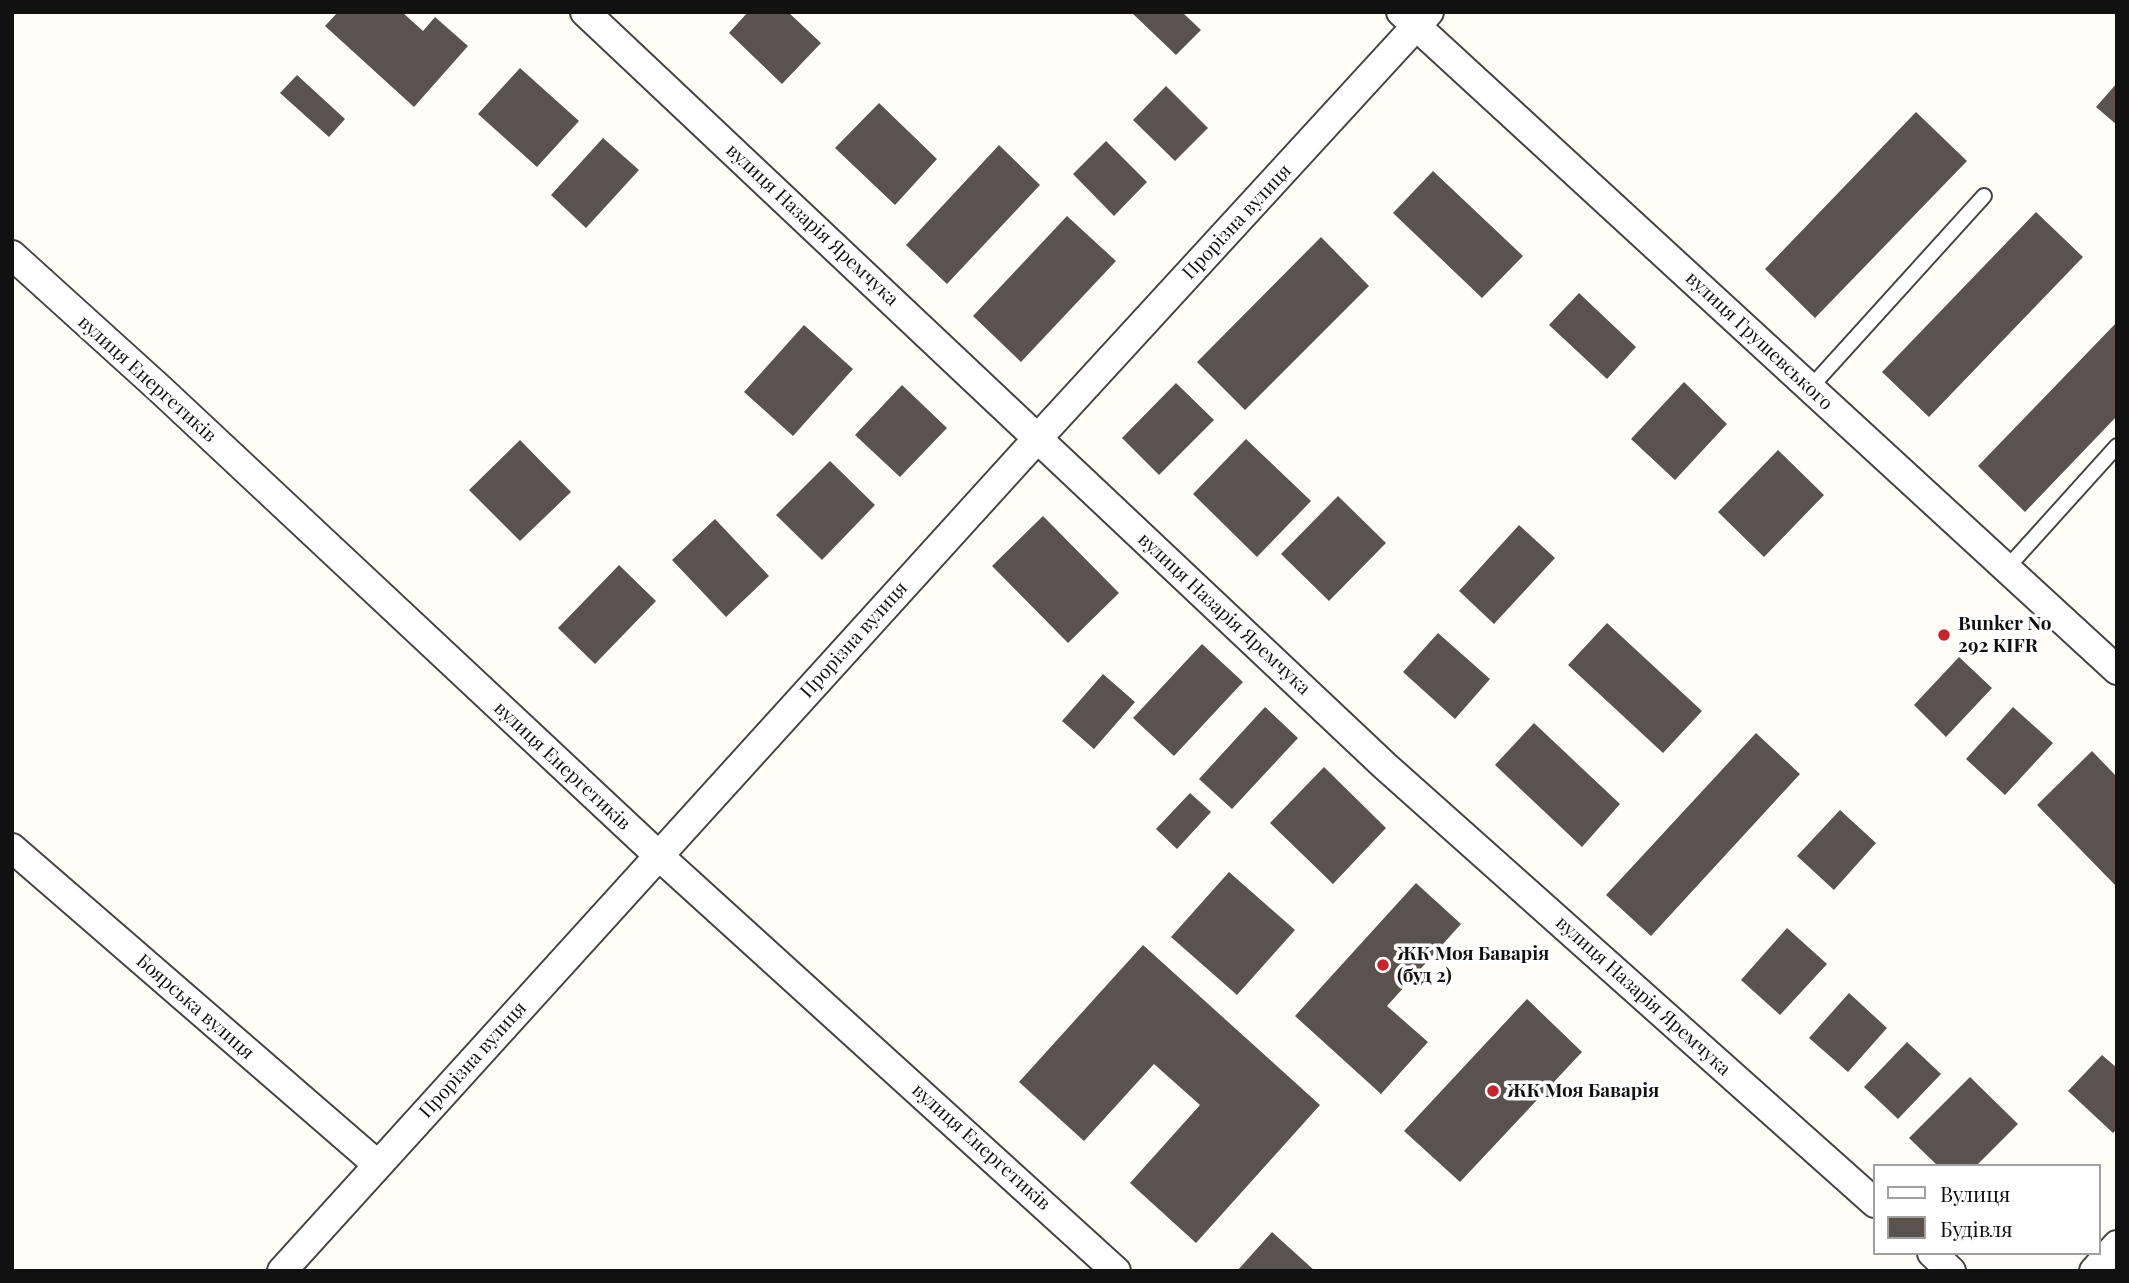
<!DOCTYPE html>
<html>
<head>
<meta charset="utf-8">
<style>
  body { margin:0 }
  #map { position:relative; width:2129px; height:1283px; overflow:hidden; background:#fffdf5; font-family:"Playfair Display",serif }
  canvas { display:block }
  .frame { position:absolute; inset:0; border:14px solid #111; pointer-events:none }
  .legend { position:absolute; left:1873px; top:1164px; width:228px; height:91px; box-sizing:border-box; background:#fff; border:2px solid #a0a0a0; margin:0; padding:9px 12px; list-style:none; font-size:21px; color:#111 }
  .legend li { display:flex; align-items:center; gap:14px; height:35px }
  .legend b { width:35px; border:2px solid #a0a0a0 }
</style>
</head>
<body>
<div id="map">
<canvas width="2129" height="1283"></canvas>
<div class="frame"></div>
<ul class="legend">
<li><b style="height:9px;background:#fff"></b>Вулиця</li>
<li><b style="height:19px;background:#5a524d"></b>Будівля</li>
</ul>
</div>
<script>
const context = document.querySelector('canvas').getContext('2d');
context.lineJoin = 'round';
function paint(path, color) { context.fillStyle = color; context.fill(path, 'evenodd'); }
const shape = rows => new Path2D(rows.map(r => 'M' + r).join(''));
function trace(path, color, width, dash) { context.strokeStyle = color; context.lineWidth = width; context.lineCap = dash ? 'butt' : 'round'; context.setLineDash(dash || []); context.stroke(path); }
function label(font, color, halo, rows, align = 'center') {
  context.font = font + ' "Playfair Display",serif'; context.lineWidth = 7; context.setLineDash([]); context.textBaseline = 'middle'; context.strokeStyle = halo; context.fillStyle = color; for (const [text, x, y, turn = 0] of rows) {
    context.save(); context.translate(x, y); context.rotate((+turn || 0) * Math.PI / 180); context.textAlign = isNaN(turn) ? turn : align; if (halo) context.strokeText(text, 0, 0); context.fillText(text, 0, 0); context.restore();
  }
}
const building = shape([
  [338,12,402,12,423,31,435,17,468,46,414,107,325,26],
  [748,12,788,12,821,43,782,84,729,33],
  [1131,12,1184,12,1183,13,1201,30,1176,55],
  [520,68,579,121,537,167,478,114],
  [297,75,345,119,329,137,280,93],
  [2117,83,2117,125,2096,107],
  [1166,86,1208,128,1175,161,1133,120],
  [879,103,937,159,895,205,835,148],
  [1916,112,1967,161,1815,318,1765,269],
  [603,138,639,170,586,228,551,195],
  [1106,141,1147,182,1114,216,1073,174],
  [999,145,1040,185,947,284,906,245],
  [1433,171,1523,256,1482,298,1393,213],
  [2036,212,2083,257,1929,417,1882,372],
  [1067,216,1116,261,1021,362,973,316],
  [1321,237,1369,286,1245,410,1197,362],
  [1579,293,1636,347,1607,379,1549,325],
  [2117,322,2117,416,2025,512,1978,466],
  [804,325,853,369,793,436,744,392],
  [1684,382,1727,424,1675,480,1631,439],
  [1176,383,1214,420,1159,475,1122,438],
  [902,385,947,428,900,477,855,435],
  [1246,439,1311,501,1257,557,1193,494],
  [520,440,571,492,520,541,469,490],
  [1778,450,1824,495,1764,557,1718,512],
  [830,461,875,505,822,560,776,515],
  [1338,496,1386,543,1329,601,1281,554],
  [1043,516,1119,593,1068,643,992,566],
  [715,519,769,576,726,617,672,560],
  [1519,525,1555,558,1494,624,1459,591],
  [619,565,656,601,595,664,558,628],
  [1607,623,1702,711,1663,753,1568,665],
  [1438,633,1490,679,1455,719,1403,672],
  [1202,644,1243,682,1174,756,1133,718],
  [1959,657,1992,688,1946,737,1914,705],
  [1103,674,1135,702,1094,749,1062,721],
  [1265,707,1298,738,1232,809,1199,779],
  [2013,707,2053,743,2005,795,1966,759],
  [1534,723,1620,804,1582,847,1495,765],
  [1756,733,1800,774,1651,936,1606,895],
  [2092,751,2117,777,2117,883,2115,885,2037,805],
  [1324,767,1386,828,1333,884,1270,823],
  [1190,793,1211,812,1177,849,1156,829],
  [1840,810,1876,843,1834,890,1797,856],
  [1229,872,1295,930,1237,995,1171,937],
  [1416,883,1461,924,1387,1006,1428,1042,1381,1094,1295,1016],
  [1787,928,1827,964,1780,1015,1741,980],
  [1143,945,1320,1105,1196,1243,1130,1183,1200,1105,1154,1064,1084,1141,1019,1082],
  [1849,993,1887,1028,1848,1072,1809,1038],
  [1527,999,1582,1052,1460,1182,1404,1131],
  [1907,1042,1941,1074,1898,1119,1864,1087],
  [2102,1055,2117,1068,2117,1129,2113,1133,2068,1091],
  [1970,1077,2018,1124,1976,1166,1938,1166,1909,1138],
  [1272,1232,1315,1271,1237,1271]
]);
const service = shape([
  [1810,388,1984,196],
  [2006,569,2117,446]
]);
const minor = shape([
  [585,12,1385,766,1875,1203],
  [1401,12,2117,670],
  [12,255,160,389,659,856,1116,1271],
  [12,848,378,1165],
  [1932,1253,1951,1271],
  [282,1271,1038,438,1429,12],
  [2094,1271,2117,1245]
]);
const markers = [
  [1944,635,7,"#c4262e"],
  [1383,965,7,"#c4262e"],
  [1493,1091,7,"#c4262e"]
];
const streetNames = [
  ["Прорізна вулиця",1237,222,-47],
  ["вулиця Назарія Яремчука",812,225,43],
  ["вулиця Грушевського",1759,341,43],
  ["вулиця Енергетиків",147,379,42],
  ["вулиця Назарія Яремчука",1224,614,43],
  ["Прорізна вулиця",854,640,-48],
  ["вулиця Енергетиків",562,766,43],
  ["вулиця Назарія Яремчука",1643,996,42],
  ["Боярська вулиця",195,1007,41],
  ["Прорізна вулиця",473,1060,-48],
  ["вулиця Енергетиків",981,1147,42]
];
const poiNames = [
  ["Bunker No",1958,624],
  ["292 KIFR",1958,646],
  ["ЖК Моя Баварія",1397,954],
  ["(буд 2)",1397,976],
  ["ЖК Моя Баварія",1507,1091]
];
paint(building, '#5a524d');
trace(service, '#444', 18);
trace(minor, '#444', 32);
trace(service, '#fff', 14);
trace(minor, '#fff', 28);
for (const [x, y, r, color] of markers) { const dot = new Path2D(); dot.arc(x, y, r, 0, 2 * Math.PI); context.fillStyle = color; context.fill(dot); trace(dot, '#fff', 2.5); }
label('19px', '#111', '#fff', streetNames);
label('bold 19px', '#111', '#fff', poiNames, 'left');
</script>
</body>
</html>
